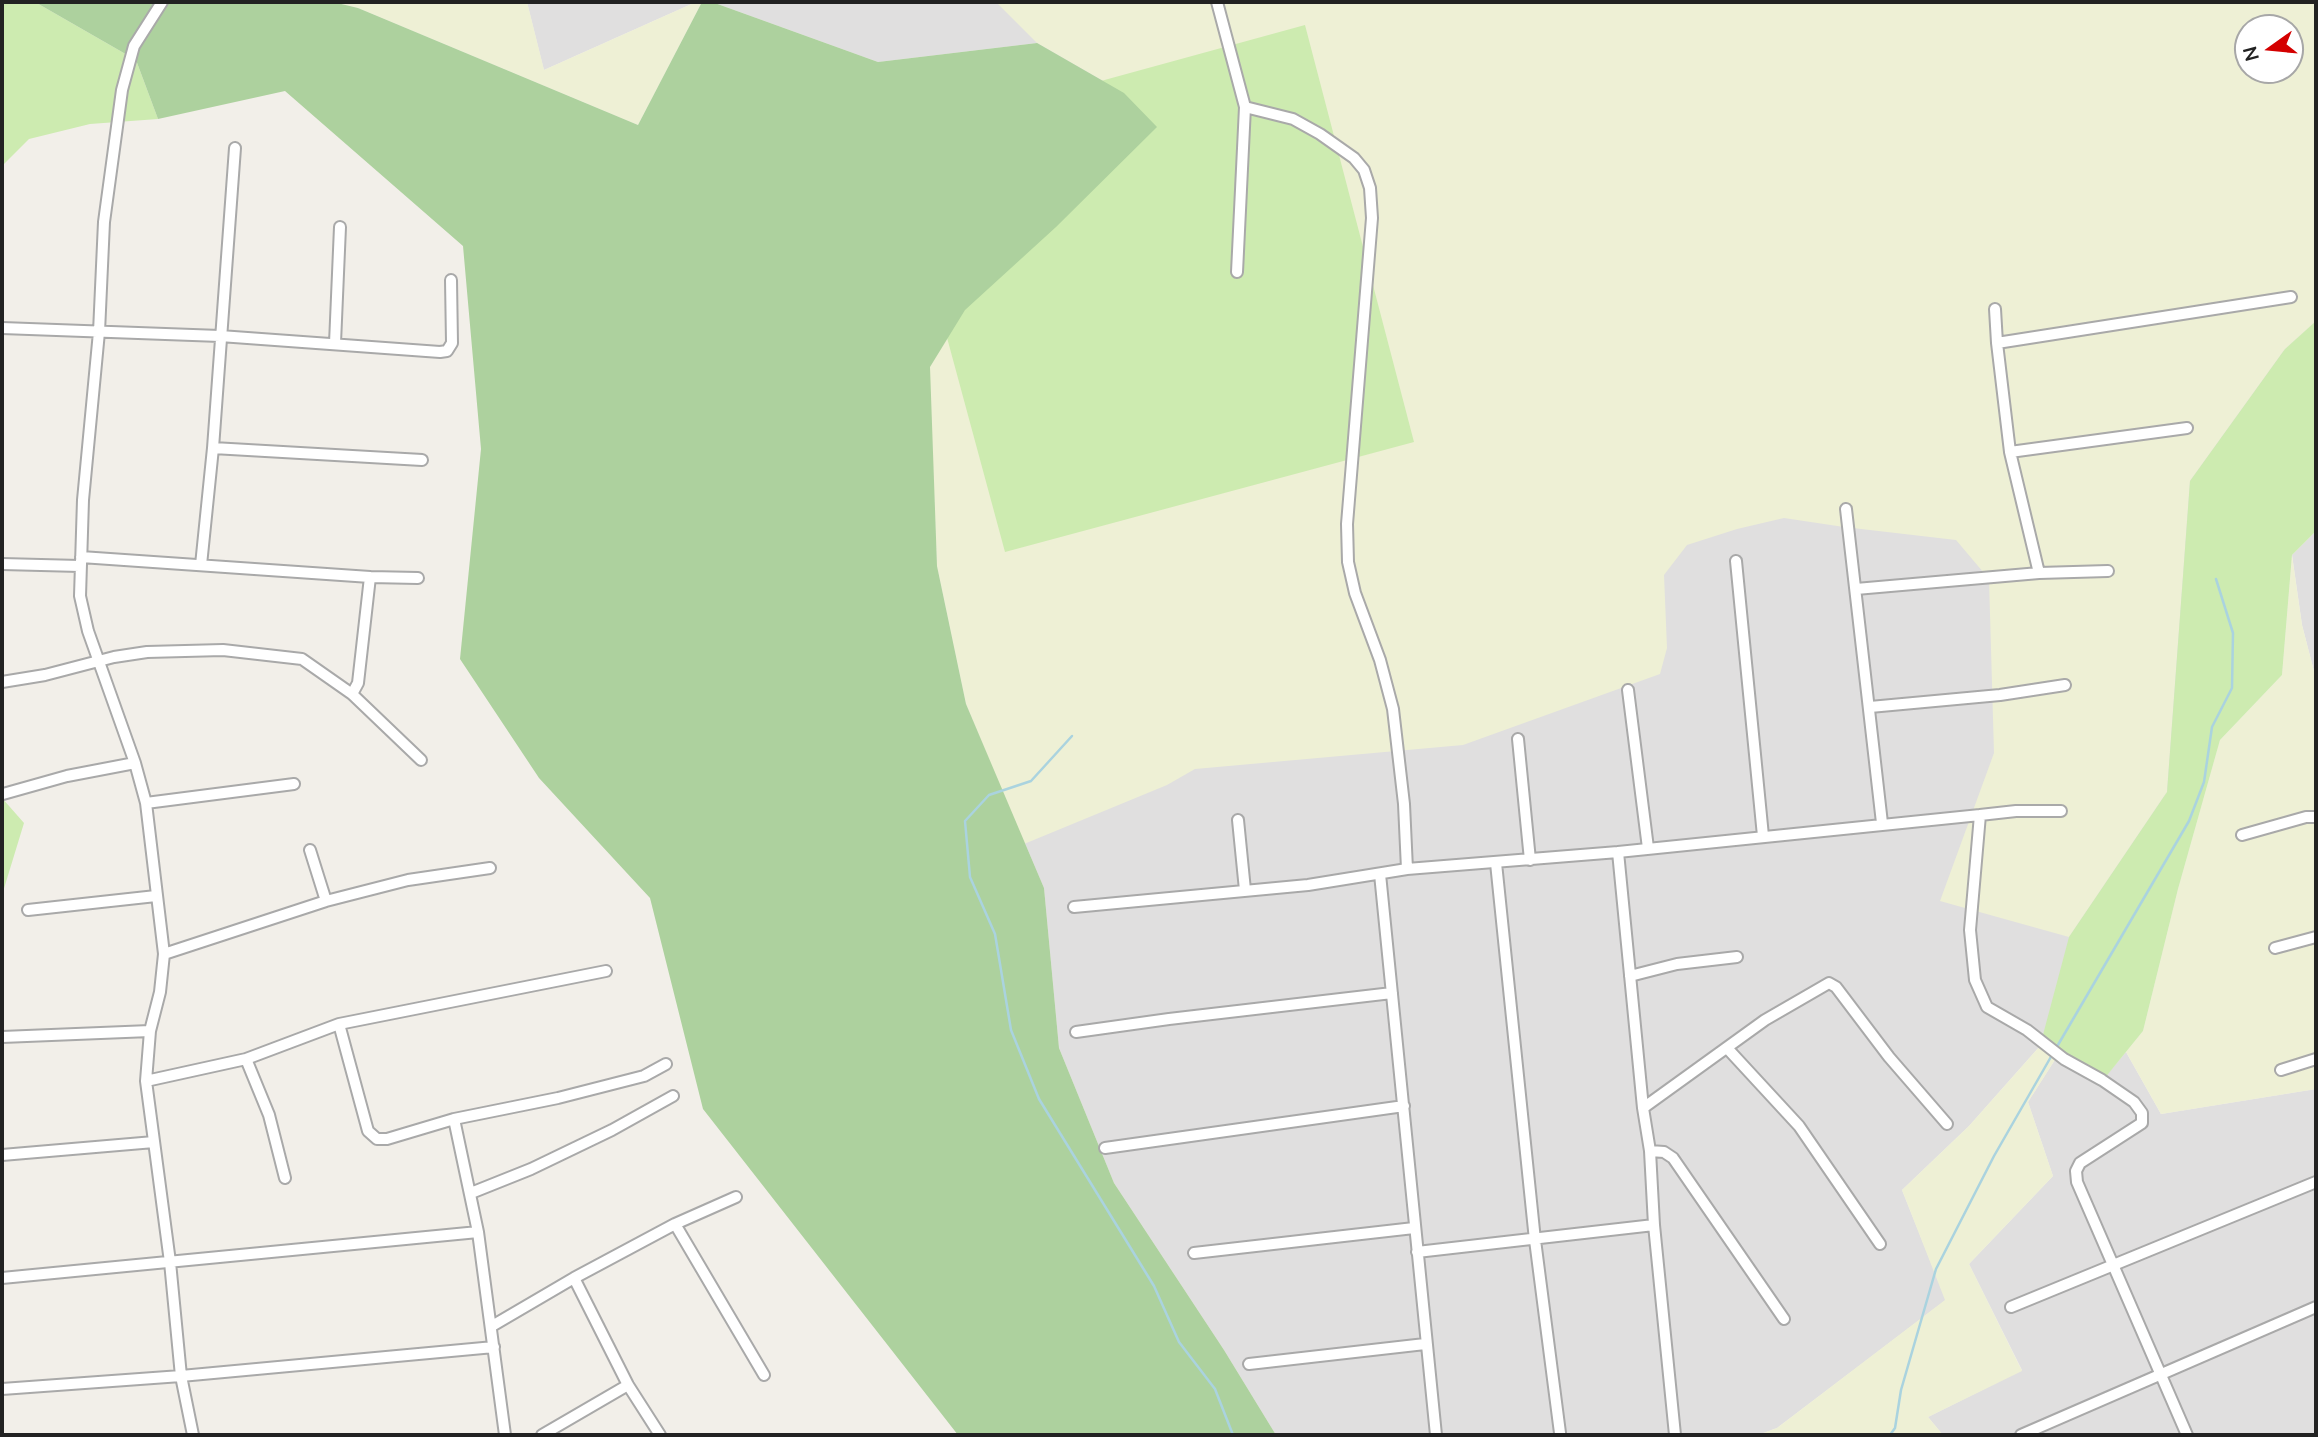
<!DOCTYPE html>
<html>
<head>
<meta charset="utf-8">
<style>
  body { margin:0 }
  #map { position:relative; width:2318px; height:1437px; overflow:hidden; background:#f2efe9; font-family:Mulish,sans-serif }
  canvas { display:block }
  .frame { position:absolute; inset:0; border:4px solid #222; pointer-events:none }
  .north { position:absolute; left:2234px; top:14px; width:70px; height:70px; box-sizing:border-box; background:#fff; border:2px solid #a7a7a7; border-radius:50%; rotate:255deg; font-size:19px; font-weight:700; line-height:28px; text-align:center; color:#222 }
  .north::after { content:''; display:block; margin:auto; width:24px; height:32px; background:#d40000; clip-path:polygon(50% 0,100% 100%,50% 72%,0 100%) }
</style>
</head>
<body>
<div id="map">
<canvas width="2318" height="1437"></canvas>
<div class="frame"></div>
<div class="north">N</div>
</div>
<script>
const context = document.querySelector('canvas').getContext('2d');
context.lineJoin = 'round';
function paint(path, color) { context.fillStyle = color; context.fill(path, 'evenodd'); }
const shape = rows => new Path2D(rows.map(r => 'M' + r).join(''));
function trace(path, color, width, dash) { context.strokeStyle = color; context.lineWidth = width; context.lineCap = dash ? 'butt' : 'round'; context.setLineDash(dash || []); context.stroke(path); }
const residential = shape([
  [527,2,696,2,544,70],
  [712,2,2316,2,2316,321,2285,349,2167,792,2040,1046,1969,1126,1902,1190,1946,1300,1777,1428,1758,1435,1276,1435,1224,1350,1114,1183,1059,1048,1044,888,966,704,1037,43,878,62],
  [2248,28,2290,28,2290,70,2248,70],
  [2316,531,2316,679,2302,625,2292,555],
  [2126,1052,2161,1114,2316,1089,2316,1435,1943,1435,1928,1417,2022,1370,1969,1264,2053,1176,2028,1102,2058,1055,2104,1078]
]);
const farmland = shape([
  [333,2,527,2,544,70,696,2,702,2,638,125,358,8],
  [996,2,2316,2,2316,321,2285,349,2190,481,2167,792,2069,937,1940,901,1994,753,1989,579,1956,540,1844,527,1784,518,1737,529,1687,545,1664,575,1667,648,1660,674,1463,745,1195,769,1167,785,1024,844,966,704,937,566,929,367,965,310,1124,93,1037,43],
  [2248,28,2290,28,2290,70,2248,70],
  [2292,555,2302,625,2316,679,2316,1089,2161,1114,2126,1052,2143,1031,2178,889,2220,740,2282,675],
  [2040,1046,2058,1055,2028,1102,2053,1176,1969,1264,2022,1371,1928,1417,1943,1435,1758,1435,1777,1428,1945,1300,1902,1190,1969,1126]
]);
const grass = shape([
  [2,2,35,2,136,60,158,119,90,124,29,139,2,166],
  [1305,25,1414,442,1005,552,893,138],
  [2316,321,2316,531,2292,555,2282,675,2220,740,2178,889,2143,1031,2104,1079,2040,1046,2069,937,2167,792,2190,481,2285,349],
  [2,798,24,823,2,895]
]);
const forest = shape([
  [35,2,333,2,358,8,638,125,702,2,712,2,878,62,1037,43,1124,93,1157,127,1056,227,965,310,930,367,937,566,966,704,1044,888,1059,1048,1114,1183,1224,1350,1276,1435,958,1435,703,1109,650,898,539,778,460,659,481,449,463,246,285,91,158,119,136,60]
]);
const stream = shape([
  [1072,736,1031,781,989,795,965,821,970,877,995,934,1011,1030,1039,1099,1154,1286,1179,1342,1215,1389,1233,1435],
  [2055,1050,2189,821,2204,782,2212,727,2232,688,2233,633,2216,579],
  [1890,1435,1895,1428,1901,1390,1936,1269,1994,1156,2052,1055]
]);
const minor = shape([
  [162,2,134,46,122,90,104,222,99,332,83,500,80,596,88,631,135,763,146,803,164,954,160,992,150,1031,146,1081,170,1262,181,1376,193,1435],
  [1217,2,1245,107,1237,272],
  [1245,107,1293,119,1320,134,1354,158,1364,170,1370,188,1372,218,1347,524,1348,562,1355,593,1380,660,1393,709,1404,804,1407,869],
  [1995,309,1997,343,2010,452,2039,573],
  [2,328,220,336,440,352,447,351,452,343,451,280],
  [335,343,340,227],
  [1997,343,2291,297],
  [213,448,422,460],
  [2010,452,2187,428],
  [1846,509,1882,823],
  [81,557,370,577,418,578],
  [1736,561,1763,836],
  [2,564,80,566],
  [201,565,213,448,235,148],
  [1856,589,2039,573,2108,571],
  [2,682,45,675,114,657,147,652,223,650,302,659,352,694,421,760],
  [1628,690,1648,848],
  [352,694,358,683,370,577],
  [1870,707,2000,695,2065,685],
  [1518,739,1530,860],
  [3,794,67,776,135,763],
  [146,803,294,784],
  [1980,815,2016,811,2061,811],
  [1238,820,1245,890],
  [2242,835,2306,817,2316,817],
  [310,850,326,901],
  [1618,852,1643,1108,1650,1151,1654,1225,1675,1435],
  [1496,863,1535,1240,1560,1433],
  [1380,874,1436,1435],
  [1074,907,1308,885,1407,869,1618,852,1980,815,1970,930,1975,980,1987,1007,2027,1030,2064,1059,2102,1080,2134,1102,2142,1113,2142,1123,2080,1163,2076,1171,2077,1182,2187,1435],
  [28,910,156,896],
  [2275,948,2316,937],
  [164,954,326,901,408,880,490,868],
  [1630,976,1677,964,1737,957],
  [339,1024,368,1131,377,1139,387,1139,454,1119,558,1098,644,1076,666,1064],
  [1076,1032,1169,1019,1392,993],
  [2,1037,150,1031],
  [1727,1048,1799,1126,1880,1244],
  [246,1059,269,1115,285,1178],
  [2281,1070,2316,1059],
  [146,1081,246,1059,339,1024,606,971],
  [1643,1108,1765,1020,1829,983,1836,987,1889,1057,1947,1124],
  [454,1119,478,1232,505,1435],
  [1105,1148,1404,1106],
  [1650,1151,1664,1152,1673,1158,1784,1319],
  [2,1155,154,1142],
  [471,1193,531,1169,612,1130,673,1096],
  [675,1224,764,1375],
  [1417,1252,1654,1225],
  [1194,1253,1414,1228],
  [2,1278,478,1232],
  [574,1278,628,1385,660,1435],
  [2011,1307,2316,1182],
  [492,1326,574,1278,675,1224,736,1197],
  [1249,1364,1425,1344],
  [2,1389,181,1376,494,1347],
  [542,1435,628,1385],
  [2021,1435,2316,1307]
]);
paint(residential, '#e0dfdf');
paint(farmland, '#eef0d5');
paint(grass, '#cdebb0');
paint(forest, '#add19e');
trace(stream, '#aad3df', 2.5);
trace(minor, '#a9a9a9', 14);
trace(minor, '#fff', 10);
</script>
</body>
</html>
